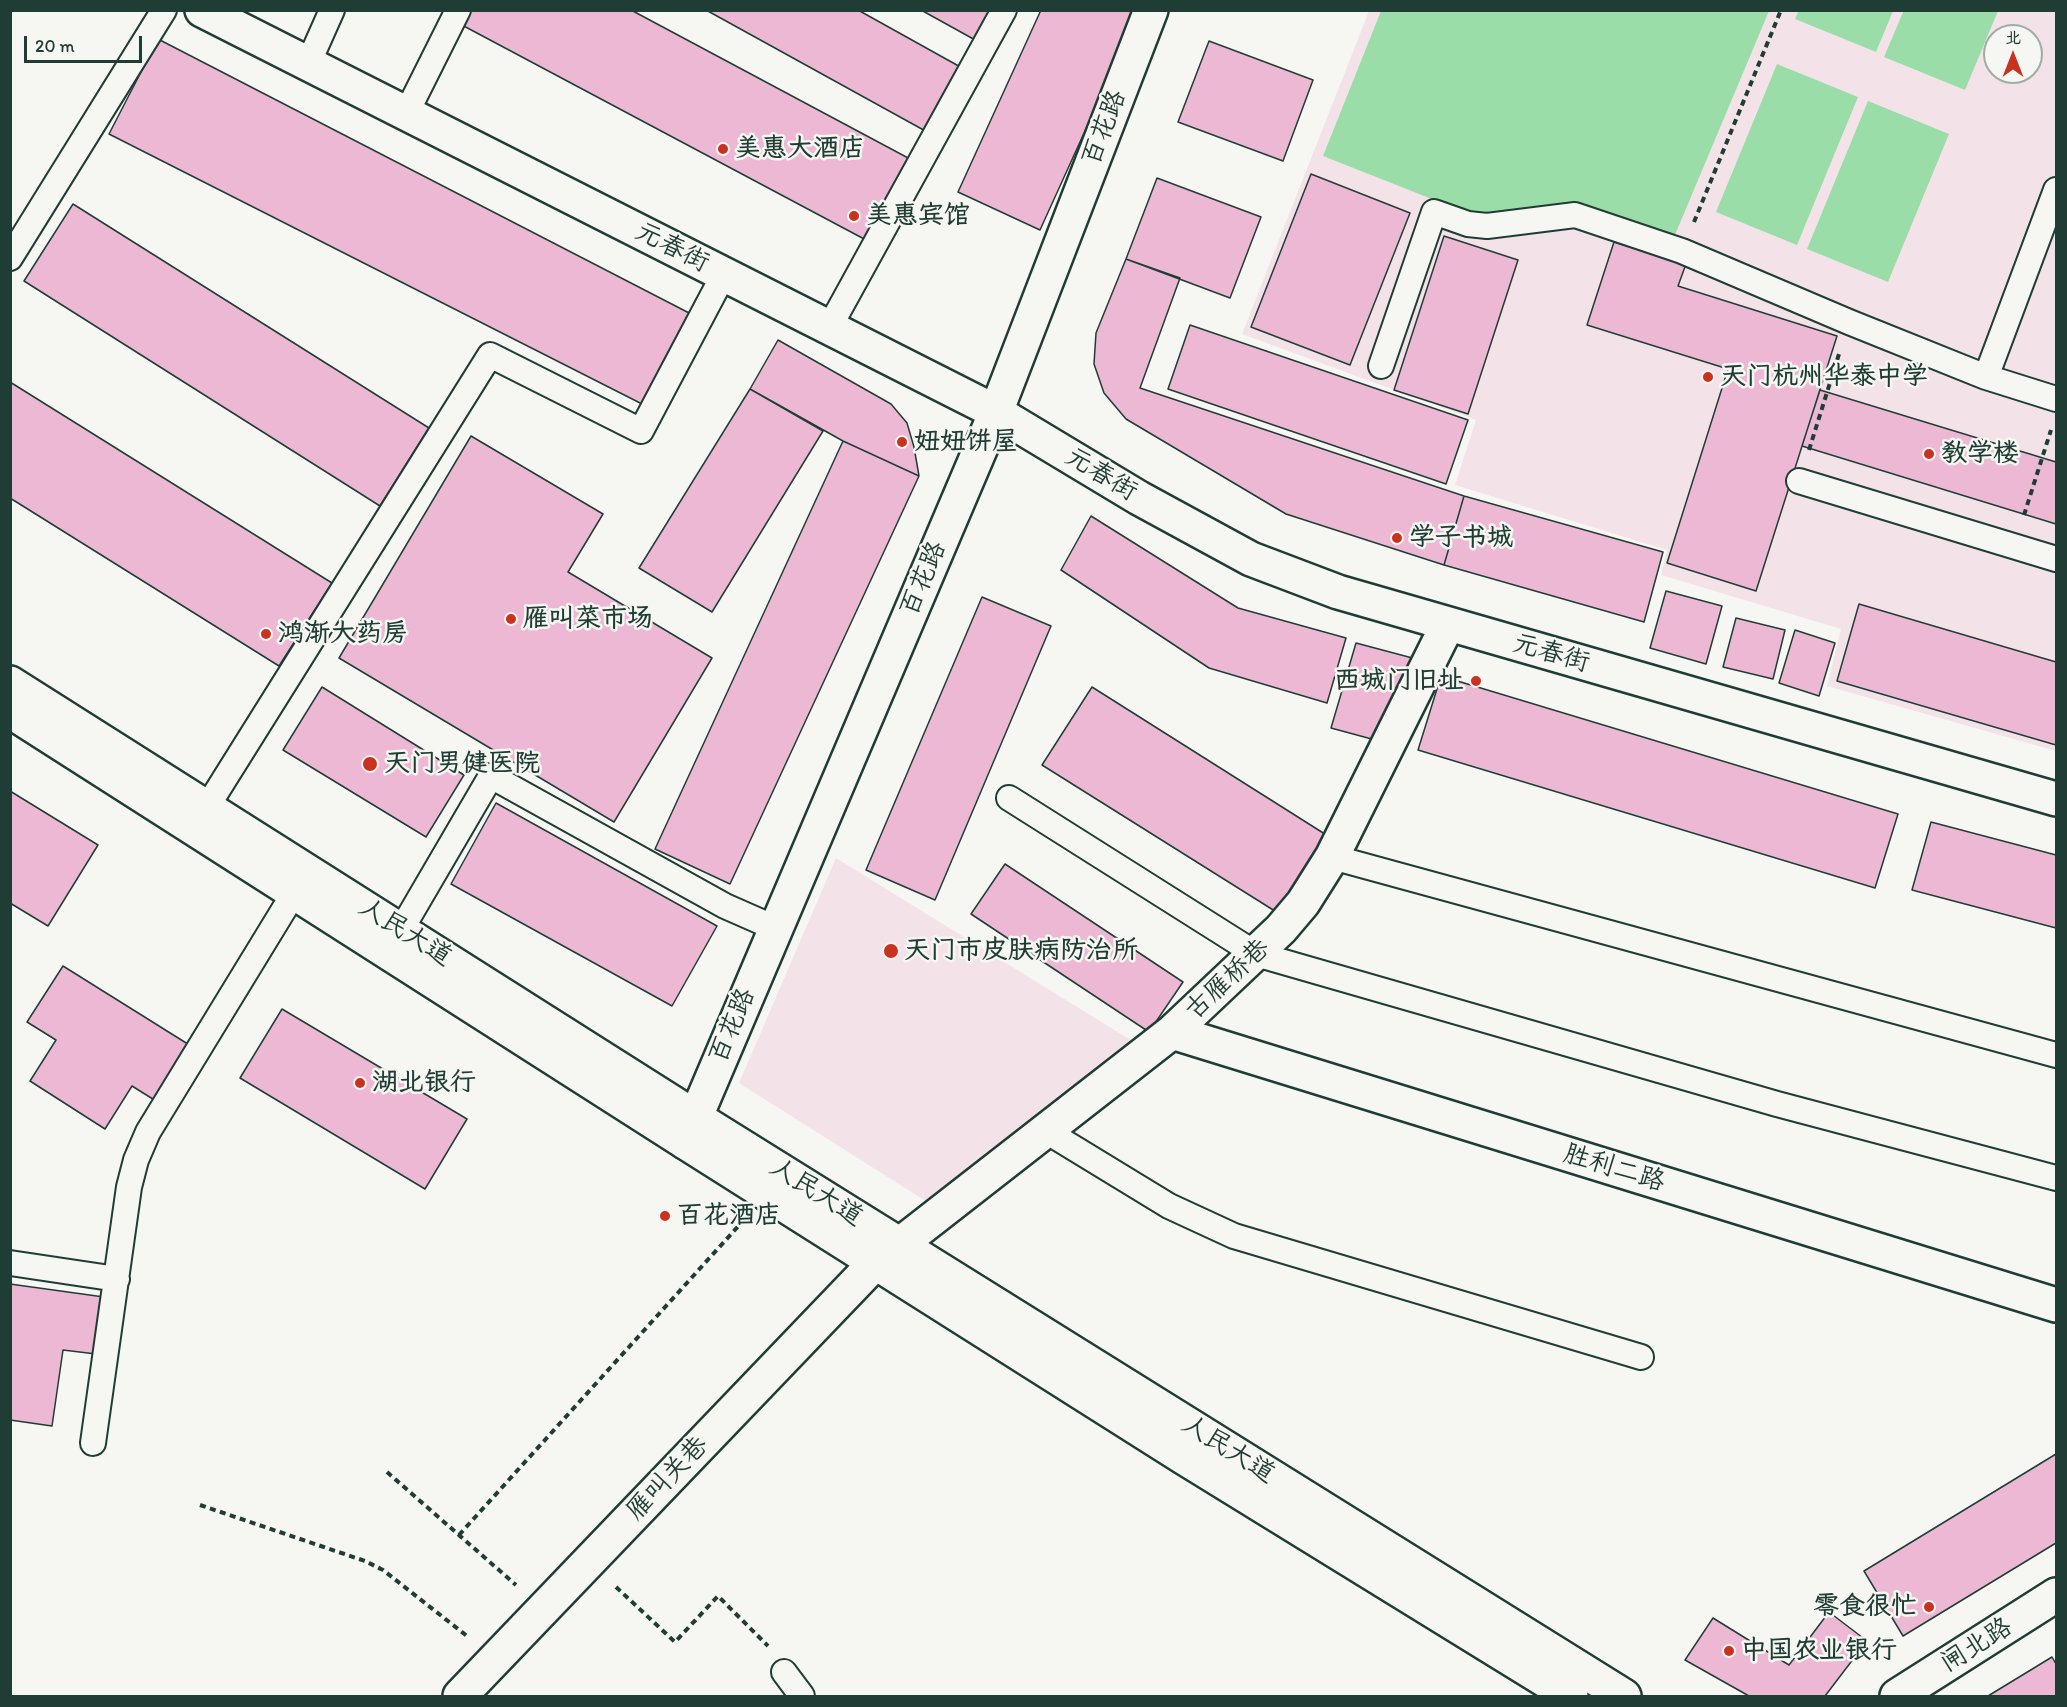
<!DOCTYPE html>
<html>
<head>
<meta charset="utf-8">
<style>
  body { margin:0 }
  #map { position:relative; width:2067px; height:1707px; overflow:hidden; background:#f6f6f2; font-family:Itim,"LXGW WenKai TC",sans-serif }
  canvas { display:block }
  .frame { position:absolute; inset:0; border:12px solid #1f3d34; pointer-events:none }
  .north { position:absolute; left:1983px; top:24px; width:60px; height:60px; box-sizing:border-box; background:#f6f6f2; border:2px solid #a0aca6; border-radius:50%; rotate:0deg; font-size:16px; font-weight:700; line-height:24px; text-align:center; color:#1f3d34 }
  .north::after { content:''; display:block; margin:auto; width:21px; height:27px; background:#c8321e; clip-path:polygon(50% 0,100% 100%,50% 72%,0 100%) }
  .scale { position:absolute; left:24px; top:36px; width:118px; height:27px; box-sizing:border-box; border:3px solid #1f3d34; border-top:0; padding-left:8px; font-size:18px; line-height:21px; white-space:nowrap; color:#1f3d34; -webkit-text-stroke:4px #f6f6f2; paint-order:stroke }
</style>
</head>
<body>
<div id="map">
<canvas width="2067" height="1707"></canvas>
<div class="frame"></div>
<div class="north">北</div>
<div class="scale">20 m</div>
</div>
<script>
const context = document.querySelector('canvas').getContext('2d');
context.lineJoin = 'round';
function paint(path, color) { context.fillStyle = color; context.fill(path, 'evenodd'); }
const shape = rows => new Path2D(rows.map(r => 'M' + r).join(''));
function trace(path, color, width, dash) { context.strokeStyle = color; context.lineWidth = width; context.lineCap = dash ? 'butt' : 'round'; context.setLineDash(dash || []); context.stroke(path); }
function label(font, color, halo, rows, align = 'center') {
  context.font = font + ' Itim,"LXGW WenKai TC",sans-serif'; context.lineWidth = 5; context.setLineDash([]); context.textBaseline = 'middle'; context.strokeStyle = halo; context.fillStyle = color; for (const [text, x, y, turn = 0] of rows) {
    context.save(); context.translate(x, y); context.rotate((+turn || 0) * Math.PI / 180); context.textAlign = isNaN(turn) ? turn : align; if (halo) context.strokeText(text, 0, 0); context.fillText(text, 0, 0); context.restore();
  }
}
const built = shape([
  [1369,11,2056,11,2056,751,1827,686,1841,629,1661,575,1667,550,1455,485,1476,420,1242,334],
  [1995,36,2031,36,2031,72,1995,72],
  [836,858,1137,1044,932,1205,739,1083]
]);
const green = shape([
  [1799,10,1893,10,1893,11,1876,52,1795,19],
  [1904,10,1998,11,1965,90,1884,57],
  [1381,11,1769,11,1672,242,1471,211,1447,205,1323,156],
  [1777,64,1858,97,1797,245,1716,212],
  [1868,101,1949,134,1888,282,1807,249]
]);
const building = shape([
  [468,10,631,10,910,159,866,240,460,24,468,10],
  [706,10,858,10,964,69,929,133,706,10],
  [921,10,994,10,977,41,921,10],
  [1041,10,1140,10,1040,230,958,192,1041,10],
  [158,39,693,315,646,406,109,134,158,39],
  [1209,41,1313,80,1283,161,1178,122,1209,41],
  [1311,174,1410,213,1350,365,1251,327,1311,174],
  [1157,178,1261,217,1230,298,1126,259,1157,178],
  [73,204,429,428,380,506,24,281,73,204],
  [1444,236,1518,260,1468,414,1394,390,1444,236],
  [1614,242,1686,264,1678,286,1837,336,1756,591,1667,563,1728,369,1587,325,1614,242],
  [1126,259,1180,278,1140,388,1464,496,1444,565,1286,514,1126,419,1104,393,1094,364,1096,333,1126,259],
  [1190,325,1468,420,1446,484,1168,389,1190,325],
  [778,340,891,404,907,423,914,447,919,476,843,441,750,389,778,340],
  [10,382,332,583,279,666,10,498,10,382],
  [750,389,823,431,712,612,639,568,750,389],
  [1820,390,2056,462,2056,524,1802,446,1820,390],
  [471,436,603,514,568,572,712,658,614,822,339,658,471,436],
  [843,441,919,476,730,884,655,849,843,441],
  [1464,496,1663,552,1644,622,1444,565,1464,496],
  [1091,516,1238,608,1346,638,1327,703,1209,668,1061,570,1091,516],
  [1666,591,1722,606,1706,664,1650,648,1666,591],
  [982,597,1051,626,935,900,866,870,982,597],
  [1859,604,2056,662,2056,745,1837,681,1859,604],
  [1736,618,1785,630,1773,679,1723,667,1736,618],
  [1795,630,1835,643,1819,696,1779,683,1795,630],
  [1356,643,1420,660,1379,741,1331,728,1356,643],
  [1441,676,1898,814,1875,888,1418,750,1441,676],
  [322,687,464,775,426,837,283,750,322,687],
  [1092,687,1328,836,1278,913,1042,765,1092,687],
  [10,791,98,845,48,926,10,903,10,791],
  [496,803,717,926,672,1006,451,884,496,803],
  [1931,822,2056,855,2056,928,1912,890,1931,822],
  [1005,864,1183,982,1149,1032,971,914,1005,864],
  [63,966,191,1046,156,1101,132,1086,105,1129,30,1081,56,1040,27,1022,63,966],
  [282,1009,467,1119,425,1189,240,1078,282,1009],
  [10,1284,104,1297,96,1354,63,1350,52,1426,10,1420,10,1284],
  [2056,1454,2056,1543,1903,1636,1864,1571,2056,1454],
  [1829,1612,1867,1641,1825,1696,1749,1696,1685,1660,1713,1618,1789,1665,1829,1612],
  [2052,1657,2056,1664,2056,1696,1988,1696,2052,1657]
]);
const path = shape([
  [1694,222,1781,10],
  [1809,450,1839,354],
  [2024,515,2051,430],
  [387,1472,516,1585],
  [200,1505,365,1561,383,1570,467,1636],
  [459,1535,742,1222],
  [616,1587,675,1642,718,1596,768,1646]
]);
const service = shape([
  [308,64,332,10],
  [406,114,458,10],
  [10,258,164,10],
  [829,328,1004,10],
  [1381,366,1434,212,1468,224,1487,226,1575,215,1682,251,1849,322,1986,377,2056,399],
  [1986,377,2056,190],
  [1799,481,2056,559],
  [1009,798,1256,954,1777,1104,2056,1178],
  [207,807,490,355,641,431,724,274],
  [1332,857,2056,1055],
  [401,930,491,776,725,906,775,928],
  [1046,1131,1169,1206,1234,1236,1641,1357],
  [10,1263,117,1279],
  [93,1443,129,1187,136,1160,148,1132,294,893],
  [784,1672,802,1696]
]);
const minor = shape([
  [202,10,996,412,1139,498,1251,559,1338,592,2056,799],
  [1172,1032,2056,1305],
  [685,1142,996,412,1151,10],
  [899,1245,1172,1032,1281,929,1303,903,1332,857,1448,624],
  [460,1696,876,1262],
  [1897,1696,2056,1595]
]);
const secondary = shape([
  [10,683,695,1117,1624,1696],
  [10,711,685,1142,1183,1457,1571,1696]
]);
const markers = [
  [723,149,6,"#c8321e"],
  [854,216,6,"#c8321e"],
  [1708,377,6,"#c8321e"],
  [902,442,6,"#c8321e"],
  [1929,454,6,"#c8321e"],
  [1397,538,6,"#c8321e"],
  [511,619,6,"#c8321e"],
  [266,634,6,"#c8321e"],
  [1476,681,6,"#c8321e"],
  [370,764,8,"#c8321e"],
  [891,951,8,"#c8321e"],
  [360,1083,6,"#c8321e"],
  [665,1216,6,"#c8321e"],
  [1929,1607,6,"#c8321e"],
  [1729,1651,6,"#c8321e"]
];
const streetNames = [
  ["百花路",1105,128,-69],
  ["元春街",672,248,27],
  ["元春街",1101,475,31],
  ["百花路",924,579,-67],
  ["元春街",1551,654,16],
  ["人民大道",405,933,32],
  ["古雁桥巷",1228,980,-43],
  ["百花路",733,1026,-67],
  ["胜利二路",1614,1169,17],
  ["人民大道",816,1193,32],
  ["人民大道",1228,1450,32],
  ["雁叫关巷",668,1479,-46],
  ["闸北路",1977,1646,-32]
];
const poiNames = [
  ["美惠大酒店",735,149],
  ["美惠宾馆",866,216],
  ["天门杭州华泰中学",1720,377],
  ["妞妞饼屋",914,442],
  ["教学楼",1941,454],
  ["学子书城",1409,538],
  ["雁叫菜市场",523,619],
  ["鸿渐大药房",278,634],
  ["西城门旧址",1464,681,"right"],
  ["天门男健医院",384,764],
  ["天门市皮肤病防治所",904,951],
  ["湖北银行",372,1083],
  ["百花酒店",677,1216],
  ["零食很忙",1917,1607,"right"],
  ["中国农业银行",1741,1651]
];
paint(built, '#f3e3e9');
paint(green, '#9bdda8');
paint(building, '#edb8d4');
trace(building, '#1f3d34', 1.5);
trace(service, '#1f3d34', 28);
trace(minor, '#1f3d34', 38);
trace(secondary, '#1f3d34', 38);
trace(path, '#1f3d34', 4, [6, 4.5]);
trace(service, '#f6f6f2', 24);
trace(minor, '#f6f6f2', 33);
trace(secondary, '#f6f6f2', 33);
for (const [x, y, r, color] of markers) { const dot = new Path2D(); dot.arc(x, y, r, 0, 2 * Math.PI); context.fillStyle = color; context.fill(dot); trace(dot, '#f6f6f2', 2); }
label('26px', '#1f3d34', '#f6f6f2', streetNames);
label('bold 26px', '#1f3d34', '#f6f6f2', poiNames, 'left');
</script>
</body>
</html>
